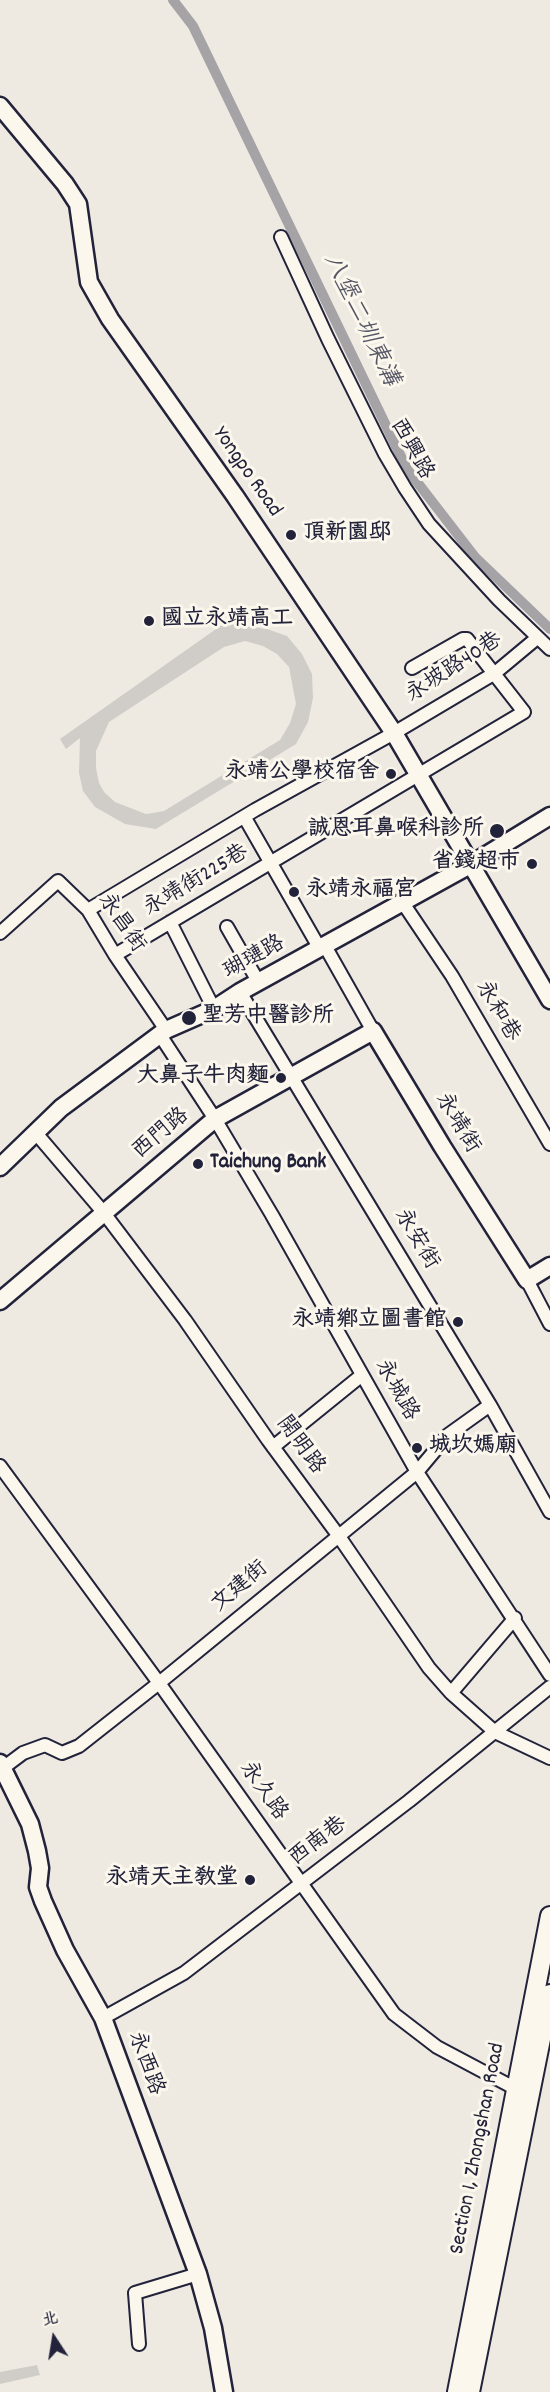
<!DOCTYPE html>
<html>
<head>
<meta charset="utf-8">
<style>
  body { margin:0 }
  #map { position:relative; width:550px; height:2392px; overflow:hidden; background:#eeeae2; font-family:Dekko,"LXGW WenKai TC",sans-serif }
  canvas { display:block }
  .north { position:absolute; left:24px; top:2308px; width:60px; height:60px; -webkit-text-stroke:4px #fbf7ec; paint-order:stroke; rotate:348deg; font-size:16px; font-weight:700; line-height:24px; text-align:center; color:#22223b }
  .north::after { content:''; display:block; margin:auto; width:21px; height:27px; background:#22223b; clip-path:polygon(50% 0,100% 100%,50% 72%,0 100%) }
</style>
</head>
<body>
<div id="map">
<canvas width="550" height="2392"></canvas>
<div class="north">北</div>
</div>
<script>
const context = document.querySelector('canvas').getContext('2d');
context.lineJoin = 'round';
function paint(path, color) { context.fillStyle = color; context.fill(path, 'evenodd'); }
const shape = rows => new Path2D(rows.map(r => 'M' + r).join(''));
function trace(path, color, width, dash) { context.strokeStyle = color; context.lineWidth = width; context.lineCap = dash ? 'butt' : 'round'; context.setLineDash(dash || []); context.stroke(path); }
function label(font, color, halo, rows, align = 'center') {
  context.font = font + ' Dekko,"LXGW WenKai TC",sans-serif'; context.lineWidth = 6; context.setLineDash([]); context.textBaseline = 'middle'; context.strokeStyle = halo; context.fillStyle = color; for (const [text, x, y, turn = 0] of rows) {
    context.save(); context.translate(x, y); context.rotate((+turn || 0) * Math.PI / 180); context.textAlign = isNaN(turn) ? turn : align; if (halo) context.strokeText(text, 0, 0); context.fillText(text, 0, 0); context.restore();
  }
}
const green = shape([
  [243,610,250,620,245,626,267,629,287,636,302,654,312,674,313,698,308,722,296,744,156,829,125,824,95,807,83,791,79,773,80,738,66,749,60,739],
  [245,641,263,646,277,654,289,667,296,704,290,723,280,740,164,811,146,814,115,802,104,792,99,783,96,768,96,751,109,722,224,647],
  [37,2365,40,2375,0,2384,0,2372]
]);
const canal = shape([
  [173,0,193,26,407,469,475,557,550,629]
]);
const street = shape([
  [281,237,328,339,385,454,405,488,429,524,499,600,550,649],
  [245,818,320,949],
  [403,903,452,976,550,1144],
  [88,910,255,810,394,733,495,673,537,638],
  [170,922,214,1009],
  [227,927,259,983],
  [0,933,58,881,88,910,115,955,166,1030],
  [325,946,373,1031],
  [115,955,524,712,467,639,463,639,412,668],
  [240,992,490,1405,550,1512],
  [160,1035,215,1119,272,1215,417,1472,550,1675],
  [35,1132,104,1213,185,1320,268,1440,338,1535,429,1668,451,1693,495,1732,550,1758],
  [527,1280,550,1324],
  [273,1447,362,1375],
  [0,1466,159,1683,394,2014,437,2047,520,2091],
  [451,1693,515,1618],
  [3,1768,23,1753,45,1745,62,1753,79,1746,159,1683,417,1472,448,1435,490,1405],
  [103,2018,184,1973,409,1801,550,1687],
  [139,2344,135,2293,198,2274]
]);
const secondary = shape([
  [0,106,65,184,78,204,89,282,110,319,235,496,394,733,550,1000],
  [0,1167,61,1108,166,1030,214,1009,240,992,470,865,550,816],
  [0,1301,215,1119,373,1031,442,1146,527,1280,550,1266],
  [0,1763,30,1824,37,1851,40,1868,38,1887,43,1901,65,1950,103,2018,198,2274,213,2328,224,2392]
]);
const primary = shape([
  [457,2392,550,1916],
  [470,2392,550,1994]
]);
const markers = [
  [291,535,6,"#22223b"],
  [149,621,6,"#22223b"],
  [391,774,6,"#22223b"],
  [497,831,8,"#22223b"],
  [532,864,6,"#22223b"],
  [294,892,6,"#22223b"],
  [189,1018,8,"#22223b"],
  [281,1078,6,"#22223b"],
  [198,1164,6,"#22223b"],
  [458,1322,6,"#22223b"],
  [417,1448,6,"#22223b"],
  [250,1880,6,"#22223b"]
];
const streetNames = [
  ["西興路",410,450,61],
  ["Yongpo Road",246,473,55],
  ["永坡路40巷",455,669,-33],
  ["永靖街225巷",197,882,-31],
  ["永昌街",120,924,56],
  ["瑚璉路",255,959,-29],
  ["永和巷",496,1012,60],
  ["永靖街",456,1124,59],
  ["西門路",162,1135,-40],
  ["永安街",415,1240,59],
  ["永城路",395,1391,61],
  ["開明路",299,1446,54],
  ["文建街",241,1588,-40],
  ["永久路",262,1792,55],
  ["西南巷",319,1843,-37],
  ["永西路",144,2064,70],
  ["Section 1, Zhongshan Road",479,2149,-79]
];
const poiNames = [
  ["頂新園邸",303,535],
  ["國立永靖高工",161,621],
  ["永靖公學校宿舍",379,774,"right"],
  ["誠恩耳鼻喉科診所",484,831,"right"],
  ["省錢超市",520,864,"right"],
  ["永靖永福宮",306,892],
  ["聖芳中醫診所",202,1018],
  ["大鼻子牛肉麵",269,1078,"right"],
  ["Taichung Bank",210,1164],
  ["永靖鄉立圖書館",446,1322,"right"],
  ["城坎媽廟",429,1448],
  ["永靖天主教堂",238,1880,"right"]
];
const waterNames = [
  ["八堡二圳東溝",359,321,64]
];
paint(green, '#d0cdc9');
trace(canal, '#a6a3a7', 10);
trace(street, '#22223b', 16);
trace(secondary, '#22223b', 21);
trace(primary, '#22223b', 22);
trace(street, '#fbf7ec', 12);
trace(secondary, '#fbf7ec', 16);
trace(primary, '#fbf7ec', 18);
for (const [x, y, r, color] of markers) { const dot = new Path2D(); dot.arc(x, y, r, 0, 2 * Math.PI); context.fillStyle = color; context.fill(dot); trace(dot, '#fbf7ec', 2); }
label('22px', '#22223b', '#fbf7ec', streetNames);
label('bold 22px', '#22223b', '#fbf7ec', poiNames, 'left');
label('italic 24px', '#575666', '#fbf7ec', waterNames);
</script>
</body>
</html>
